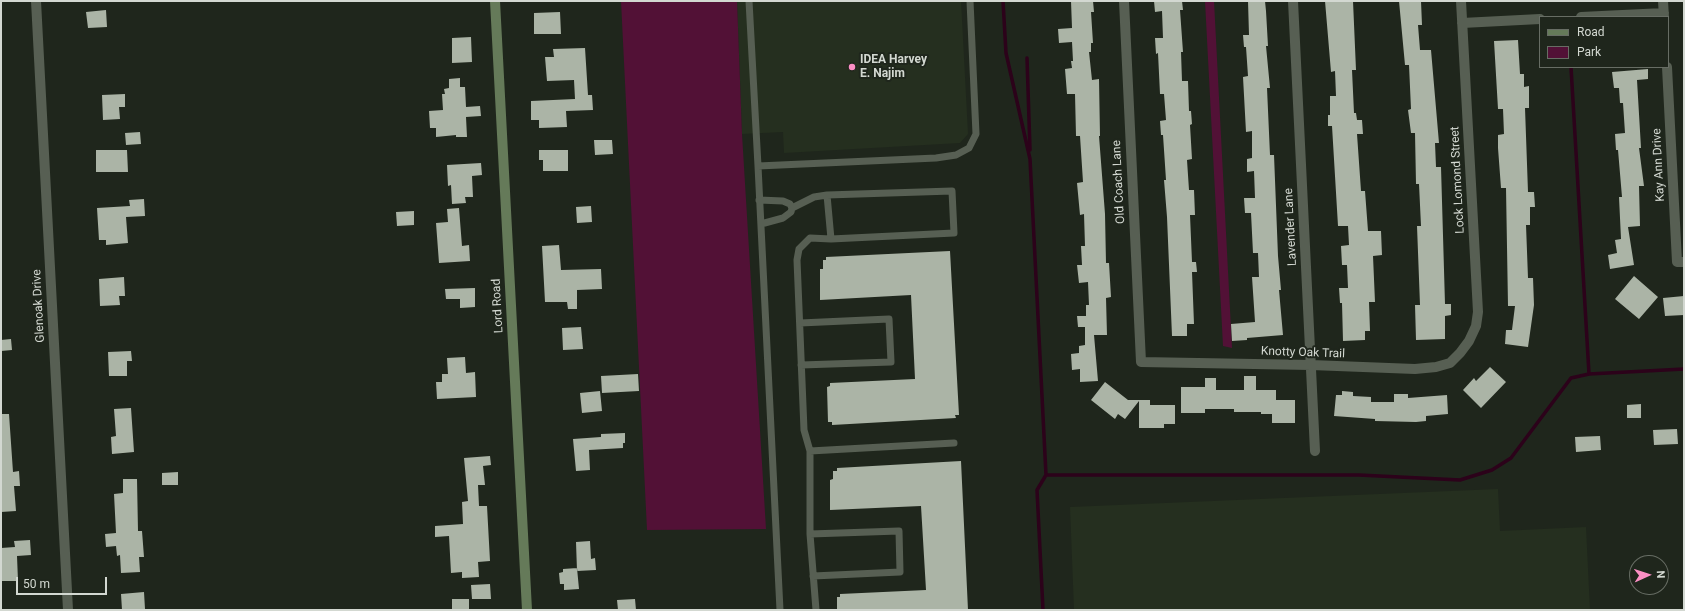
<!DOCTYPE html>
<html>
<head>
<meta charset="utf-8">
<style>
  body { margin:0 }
  #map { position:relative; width:1685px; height:611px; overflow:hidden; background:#1f261c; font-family:Roboto,sans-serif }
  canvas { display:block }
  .frame { position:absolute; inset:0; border:2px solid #d3d8d1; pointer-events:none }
  .legend { position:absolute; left:1539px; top:16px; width:130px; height:52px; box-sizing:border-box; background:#1f261c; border:1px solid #676d64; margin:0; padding:5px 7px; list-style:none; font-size:12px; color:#d3d8d1 }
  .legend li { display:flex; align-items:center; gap:8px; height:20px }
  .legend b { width:20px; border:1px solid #676d64 }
  .north { position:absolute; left:1629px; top:555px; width:40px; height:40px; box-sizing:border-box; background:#1f261c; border:1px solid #676d64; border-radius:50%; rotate:87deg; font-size:11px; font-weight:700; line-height:16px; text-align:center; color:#d3d8d1 }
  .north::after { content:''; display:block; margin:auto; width:14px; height:18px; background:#fb8fc4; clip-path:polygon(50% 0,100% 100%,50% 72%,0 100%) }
  .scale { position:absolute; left:16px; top:577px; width:91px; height:18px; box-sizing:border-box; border:2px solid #d3d8d1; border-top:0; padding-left:5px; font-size:12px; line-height:14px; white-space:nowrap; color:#d3d8d1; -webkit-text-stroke:3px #1f261c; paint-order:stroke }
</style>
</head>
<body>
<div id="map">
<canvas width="1685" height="611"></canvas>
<div class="frame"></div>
<ul class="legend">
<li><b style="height:5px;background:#657a59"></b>Road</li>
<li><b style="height:11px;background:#521136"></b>Park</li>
</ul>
<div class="north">N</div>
<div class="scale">50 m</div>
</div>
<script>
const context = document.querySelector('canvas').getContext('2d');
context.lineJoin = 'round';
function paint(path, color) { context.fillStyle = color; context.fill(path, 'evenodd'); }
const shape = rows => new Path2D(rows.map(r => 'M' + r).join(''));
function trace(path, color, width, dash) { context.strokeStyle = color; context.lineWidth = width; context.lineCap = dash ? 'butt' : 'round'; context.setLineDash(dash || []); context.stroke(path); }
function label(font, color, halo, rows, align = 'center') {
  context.font = font + ' Roboto,sans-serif'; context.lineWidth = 4; context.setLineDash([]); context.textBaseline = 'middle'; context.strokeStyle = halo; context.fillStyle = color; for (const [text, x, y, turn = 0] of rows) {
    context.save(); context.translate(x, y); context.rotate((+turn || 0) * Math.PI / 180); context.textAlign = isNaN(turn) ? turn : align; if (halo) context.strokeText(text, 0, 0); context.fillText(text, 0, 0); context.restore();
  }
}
const built = shape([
  [737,1,961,1,968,134,960,143,784,153,783,132,742,134],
  [1498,489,1500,531,1586,527,1590,610,1074,610,1070,507]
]);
const green = shape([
  [621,1,737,1,742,134,766,529,647,530],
  [1205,1,1214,1,1232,348,1223,346]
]);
const stream = shape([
  [1003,1,1006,53,1030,159,1046,475],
  [1027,58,1030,150],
  [1571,67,1589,374],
  [1043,610,1037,490,1046,475,1359,475,1460,480,1492,470,1511,458,1571,378,1589,374,1684,369]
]);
const building = shape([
  [1071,1,1093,1,1094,12,1091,12,1093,43,1091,43,1091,52,1089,52,1092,80,1099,79,1100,136,1099,136,1105,214,1106,263,1109,263,1111,297,1106,298,1107,335,1094,335,1098,381,1080,382,1080,369,1072,370,1071,354,1079,353,1079,346,1085,345,1085,327,1078,327,1077,316,1086,316,1086,305,1089,305,1088,282,1079,283,1077,265,1082,265,1081,246,1085,246,1084,214,1080,215,1077,183,1083,182,1080,136,1076,136,1075,94,1067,94,1065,69,1072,68,1071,61,1073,61,1072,42,1059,43,1058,29,1072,28],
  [1154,1,1182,1,1183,10,1180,10,1183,52,1181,52,1182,81,1188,81,1189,111,1191,111,1192,124,1190,125,1192,159,1187,160,1189,190,1194,190,1195,215,1190,215,1192,262,1196,262,1197,272,1192,272,1194,324,1187,324,1187,336,1172,336,1167,217,1164,180,1166,180,1163,135,1161,135,1160,121,1166,120,1164,94,1160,94,1158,53,1156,54,1155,38,1163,38,1162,11,1155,12],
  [1248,1,1265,1,1266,11,1268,46,1266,46,1270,88,1267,88,1270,155,1274,155,1278,256,1281,290,1279,290,1283,335,1247,338,1247,340,1232,341,1231,324,1255,322,1252,277,1259,277,1258,253,1253,253,1251,213,1245,213,1244,198,1255,198,1254,171,1247,172,1247,159,1252,158,1252,131,1246,132,1243,77,1248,76,1246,47,1244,47,1243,35,1249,35],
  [1325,1,1353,1,1356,70,1352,70,1354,113,1356,113,1357,120,1362,120,1363,134,1357,134,1361,191,1365,191,1368,231,1381,231,1382,255,1373,256,1375,302,1369,302,1370,331,1365,331,1365,340,1343,341,1342,303,1340,303,1339,288,1348,288,1347,265,1342,265,1341,246,1349,245,1348,226,1338,226,1332,126,1328,126,1328,115,1330,115,1330,96,1336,96,1335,71,1331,72],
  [1399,1,1421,1,1422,25,1418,25,1420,50,1431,50,1439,143,1435,143,1436,167,1441,167,1445,304,1451,304,1451,315,1445,316,1445,339,1416,340,1415,305,1420,305,1417,226,1421,226,1419,184,1416,184,1415,133,1411,133,1408,110,1411,109,1409,65,1405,65],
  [106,10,107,27,88,28,86,12],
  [560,12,561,34,534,34,534,13],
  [471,37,472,62,452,63,452,38],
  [1518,40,1520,74,1524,74,1524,87,1529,86,1529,108,1525,108,1528,192,1534,192,1535,207,1530,207,1530,225,1526,225,1528,278,1533,278,1534,305,1528,347,1505,344,1506,330,1512,330,1515,306,1508,306,1506,188,1501,188,1498,148,1498,135,1504,134,1503,109,1498,109,1494,41],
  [585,48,588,95,592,95,593,110,566,111,567,127,539,128,539,120,531,120,531,101,575,99,574,80,547,81,545,57,554,57,553,49],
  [1648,69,1648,79,1637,80,1641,148,1639,148,1644,186,1639,186,1640,226,1628,227,1634,265,1610,269,1608,255,1617,253,1615,240,1621,239,1619,197,1622,197,1618,150,1616,150,1615,134,1625,133,1623,103,1620,103,1619,88,1614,88,1612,72],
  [460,78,460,87,465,87,466,107,480,106,481,116,466,117,467,137,456,137,456,135,436,137,436,128,430,128,429,111,443,110,442,94,445,94,444,89,449,88,449,79],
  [125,94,125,107,119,107,120,119,103,120,102,95],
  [140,132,141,144,126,145,125,133],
  [594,140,612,140,613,154,595,155],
  [96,150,127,150,128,172,96,172],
  [539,150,568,150,568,171,543,171,543,160,539,160],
  [481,163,482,175,472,176,473,197,465,197,466,203,452,204,451,185,448,186,447,165],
  [144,199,145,216,126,217,128,243,106,245,106,240,99,240,97,208,130,206,129,200],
  [591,206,592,222,577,223,576,207],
  [459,208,462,246,469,245,470,261,439,263,436,223,448,222,447,209],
  [414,211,414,225,397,226,396,212],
  [559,245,561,270,601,269,602,289,577,290,577,309,568,309,567,302,545,302,542,246],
  [950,251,959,415,955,415,956,418,832,425,832,422,828,422,827,387,830,386,830,383,915,379,911,295,820,300,820,269,823,269,823,260,826,260,826,257],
  [1634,276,1658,297,1639,319,1615,299],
  [124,277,125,296,119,296,120,305,100,306,99,279],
  [475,288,475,307,460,308,460,299,446,299,445,289],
  [1684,296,1684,315,1665,316,1663,298],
  [581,327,583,349,563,350,562,328],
  [11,339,12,350,1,351,1,340],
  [131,351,132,361,127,361,127,376,109,376,108,352],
  [465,357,466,373,475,372,476,397,437,399,436,382,442,382,442,374,448,374,447,358],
  [1490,367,1506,382,1481,408,1463,390,1474,378,1476,381],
  [638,374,639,391,602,393,601,376],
  [1244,376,1256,376,1256,390,1276,390,1276,400,1295,400,1295,423,1272,423,1272,414,1261,414,1261,412,1234,412,1234,409,1205,409,1205,413,1181,413,1181,387,1205,387,1205,378,1216,378,1216,390,1244,390],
  [1105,382,1128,400,1150,400,1150,405,1175,405,1175,424,1164,424,1164,428,1139,428,1139,401,1125,419,1118,414,1115,419,1091,400],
  [600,391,602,411,582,413,580,393],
  [1342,391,1353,392,1353,396,1371,397,1371,402,1394,402,1394,394,1408,394,1408,398,1447,395,1448,414,1426,416,1426,421,1416,422,1375,421,1375,419,1334,416,1336,395,1342,395],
  [1641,404,1641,418,1627,418,1627,405],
  [131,408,134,452,112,454,111,437,116,436,114,409],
  [1,414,9,414,13,472,19,471,20,486,14,486,16,511,1,512],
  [1677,429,1678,444,1654,445,1653,430],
  [625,433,625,443,623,443,623,448,589,450,590,470,576,471,573,439,601,437,601,434],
  [1600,436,1601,450,1576,452,1575,437],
  [490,456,491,465,483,466,485,485,478,485,479,506,487,506,490,561,478,562,479,577,462,578,462,572,451,573,449,536,435,537,435,526,463,524,462,502,468,501,464,458],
  [961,461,968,610,837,610,837,597,840,597,840,594,926,590,921,506,830,510,830,480,833,479,833,471,837,471,837,468],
  [178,472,178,485,162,485,162,473],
  [123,479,137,479,138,531,142,531,144,557,139,557,140,572,121,573,120,555,117,556,116,546,106,547,105,534,116,533,114,494,123,493],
  [30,540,31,555,17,556,18,581,1,581,1,548,15,547,14,541],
  [590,541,591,559,595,558,596,570,577,571,576,542],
  [577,568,579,589,564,590,564,584,560,584,559,573,563,572,563,569],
  [490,584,491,599,472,599,471,585],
  [144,592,145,609,122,610,121,594],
  [452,599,469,599,469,610,452,610],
  [635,599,636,610,618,610,617,600]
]);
const lane = shape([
  [749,1,758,166,936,158,956,155,969,148,976,134,970,1],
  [758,166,780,610],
  [759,200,783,201,790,204,792,208,791,212,783,218,761,224],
  [792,208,814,197,827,195],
  [800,323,889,319,891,362,801,365],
  [810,451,954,443],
  [810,534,899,531,900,572,813,576],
  [816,610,810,534,810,451,804,430,797,260,799,249,810,238,831,239,954,233,952,191,827,195,831,239]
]);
const street = shape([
  [36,1,68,610],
  [1124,1,1141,362,1311,365,1415,369,1436,367,1450,363,1460,353,1469,341,1476,326,1478,312,1461,1],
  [1293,1,1315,451],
  [1663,1,1664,17],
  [1581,17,1664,13],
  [1462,23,1540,19],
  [1667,67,1677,262,1684,262]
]);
const secondary = shape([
  [495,1,527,610]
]);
const markers = [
  [852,67,4,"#fb8fc4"]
];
const poiNames = [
  ["IDEA Harvey",860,60],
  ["E. Najim",860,74]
];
const streetNames = [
  ["Kay Ann Drive",1659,165,-93],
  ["Lock Lomond Street",1458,180,-93],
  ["Old Coach Lane",1119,182,-93],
  ["Lavender Lane",1291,227,-93],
  ["Glenoak Drive",39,306,-93],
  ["Lord Road",498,306,-93],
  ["Knotty Oak Trail",1303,353,2]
];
paint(built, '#252f1f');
paint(green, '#521136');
trace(stream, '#2c021a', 3.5);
paint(building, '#abb4a6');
trace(lane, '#575f53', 7);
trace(street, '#575f53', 10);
trace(secondary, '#657a59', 10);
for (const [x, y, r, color] of markers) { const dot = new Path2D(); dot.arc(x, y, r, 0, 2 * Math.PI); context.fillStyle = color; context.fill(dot); trace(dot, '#1f261c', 1.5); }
label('bold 12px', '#d3d8d1', '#1f261c', poiNames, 'left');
label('12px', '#d3d8d1', '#1f261c', streetNames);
</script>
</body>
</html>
